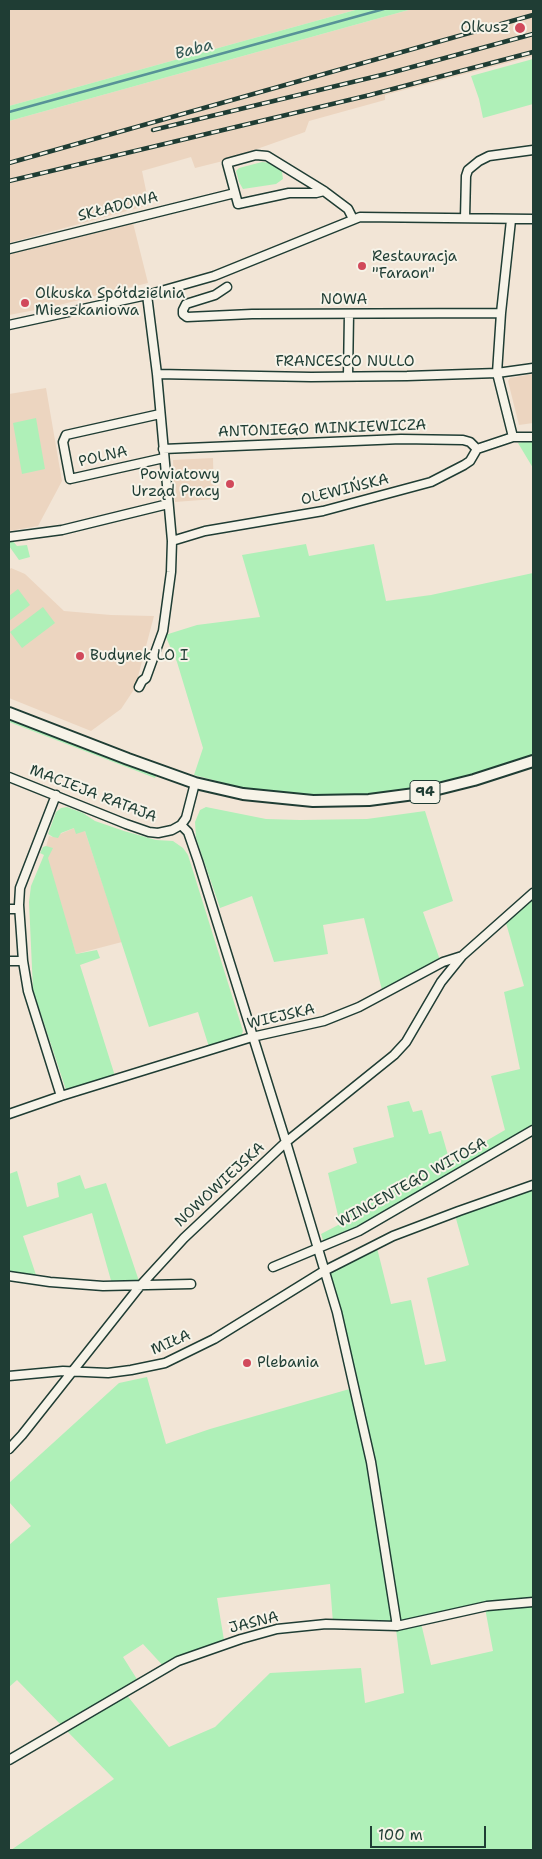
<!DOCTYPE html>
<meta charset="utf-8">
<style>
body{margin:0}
#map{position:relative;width:542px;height:1859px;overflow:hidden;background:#f2e5d6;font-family:"Shantell Sans",sans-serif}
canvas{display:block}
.frame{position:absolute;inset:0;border:10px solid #1f3d34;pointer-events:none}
.scale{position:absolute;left:370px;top:1826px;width:116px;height:22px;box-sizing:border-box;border:2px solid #1f3d34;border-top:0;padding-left:6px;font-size:15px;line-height:18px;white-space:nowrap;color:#1f3d34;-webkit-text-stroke:4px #f7f3e8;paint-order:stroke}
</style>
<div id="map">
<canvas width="542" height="1859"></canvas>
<div class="frame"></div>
<div class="scale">100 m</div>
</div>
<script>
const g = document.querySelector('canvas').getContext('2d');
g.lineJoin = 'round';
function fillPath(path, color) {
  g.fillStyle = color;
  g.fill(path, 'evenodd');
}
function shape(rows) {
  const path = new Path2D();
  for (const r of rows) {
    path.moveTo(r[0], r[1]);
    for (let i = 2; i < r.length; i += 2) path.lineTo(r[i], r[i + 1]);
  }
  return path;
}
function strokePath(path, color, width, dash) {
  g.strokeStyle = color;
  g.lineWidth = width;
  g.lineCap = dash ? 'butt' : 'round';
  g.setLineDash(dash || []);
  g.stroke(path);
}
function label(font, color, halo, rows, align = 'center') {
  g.font = font + ' "Shantell Sans",sans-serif';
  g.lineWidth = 4;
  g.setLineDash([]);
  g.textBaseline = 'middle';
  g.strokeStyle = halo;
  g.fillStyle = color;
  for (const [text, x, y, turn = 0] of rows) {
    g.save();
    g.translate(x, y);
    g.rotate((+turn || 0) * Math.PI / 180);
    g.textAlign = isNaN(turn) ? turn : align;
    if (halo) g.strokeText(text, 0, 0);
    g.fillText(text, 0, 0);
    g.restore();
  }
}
fillPath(shape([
 [9,9,359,9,9,106],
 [412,9,533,9,533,56,385,95,385,100,309,121,305,132,223,161,195,168,191,157,142,171,149,205,9,243,9,121],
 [133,223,148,283,51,307,9,315,9,254],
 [533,374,533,423,519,425,508,381,510,378],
 [46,388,62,481,38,526,9,531,9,394],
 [213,458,214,499,175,502,173,460],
 [11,568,25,574,64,611,111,615,154,616,135,688,121,709,91,731,9,698,9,570],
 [74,828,85,831,122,942,76,954,44,854,49,836,53,837]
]), '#ecd5c0');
fillPath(shape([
 [359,9,412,9,9,121,9,106],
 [533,59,533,104,483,118,479,99,471,76],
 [262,162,272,163,280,168,282,172,283,179,276,184,243,189,239,182,236,171,239,168],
 [36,418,45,469,22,474,13,423],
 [533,440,533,468,518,443],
 [12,540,17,546,27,545,30,557,19,560,9,546,9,541],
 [306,544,309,556,374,544,386,601,431,595,533,573,533,757,474,776,370,796,306,797,247,789,194,775,203,748,177,662,165,635,197,625,260,617,242,555],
 [18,589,30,605,9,621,9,596],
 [43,607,55,623,22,648,10,632],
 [9,718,121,761,156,776,155,778,9,722],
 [67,807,83,813,95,821,124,831,156,840,173,841,183,848,188,855,243,1031,241,1037,209,1047,198,1012,149,1027,85,831,76,834,74,828,61,833,58,838,53,837,48,834,56,812,61,808],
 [206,807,266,819,300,820,367,819,425,811,453,901,423,912,440,960,417,974,382,990,364,918,323,925,328,954,274,962,252,896,220,908,196,838,195,822,200,810],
 [46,846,53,848,48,858,76,954,97,950,100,958,80,965,115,1076,67,1093,33,990,29,902,31,886,44,855,40,853,43,847],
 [533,897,533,1124,441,1180,358,1228,329,1240,323,1240,321,1234,340,1224,328,1173,357,1163,353,1148,394,1137,387,1106,409,1101,413,1112,422,1110,429,1134,441,1131,450,1162,505,1130,491,1076,520,1069,504,992,524,986,506,923],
 [17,1171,27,1207,59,1197,57,1183,80,1175,85,1189,106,1183,140,1284,112,1284,92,1213,23,1236,38,1281,9,1276,9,1174],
 [533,1189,533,1598,382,1626,333,1623,330,1584,217,1598,225,1646,166,1669,143,1644,123,1657,140,1684,125,1693,169,1747,215,1727,270,1673,361,1668,365,1703,404,1693,396,1629,421,1623,431,1665,493,1651,485,1608,533,1605,533,1850,11,1850,114,1779,17,1680,9,1687,9,1545,31,1526,9,1502,9,1483,119,1383,147,1377,166,1444,210,1429,353,1388,324,1275,377,1248,391,1304,411,1300,425,1365,446,1361,427,1278,469,1265,455,1215]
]), '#aff0b8');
strokePath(shape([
 [9,112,384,9]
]), '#579297', 2.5);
const minor = shape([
 [324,191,316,193,289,193,238,204,227,163,256,155,267,156,324,191,348,209,353,219],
 [465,218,466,176,468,170,479,161,489,156,533,150],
 [511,220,501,313,497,373,513,437,533,437],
 [9,249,235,193],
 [227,287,215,295,186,304,183,310,183,314,187,317,252,314,501,313],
 [9,325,147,295,214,276,360,217,533,219],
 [157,374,311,377,407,376,497,373,533,368],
 [348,376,349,314],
 [160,414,66,435,63,442,70,479,164,458],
 [163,449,401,439,463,440,470,442,477,449],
 [9,537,62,530,168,504],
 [172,541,205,531,323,511,431,482,464,465,470,461,477,449,513,437],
 [139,687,142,681,146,678,163,631,171,572,172,541,157,374,147,295],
 [9,777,126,824,149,832,158,833,172,830,181,825,186,818,195,783],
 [56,795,20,888,19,905,23,961,28,991,61,1096],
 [181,825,188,832,198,861,286,1142,337,1312,371,1462,397,1626],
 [9,909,19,909],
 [9,961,23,961],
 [9,1114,61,1096,252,1037,324,1021,359,1007,443,962,462,956,533,893],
 [273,1267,359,1231,533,1130],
 [9,1276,50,1282,103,1286,191,1284],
 [9,1376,63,1371,108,1373,131,1370,165,1363,214,1339,324,1271,393,1236,459,1211,533,1185],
 [9,1449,22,1435,140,1286,184,1238,286,1142,394,1055,406,1042,441,982,462,956],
 [9,1760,178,1661,241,1639,277,1629,326,1624,397,1626,487,1606,533,1602]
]);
const major = shape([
 [9,713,128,759,195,783,243,794,313,801,369,800,422,793,474,780,533,761]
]);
strokePath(minor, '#1f3d34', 11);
strokePath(major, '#1f3d34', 14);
strokePath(minor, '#f7f3e8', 8);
strokePath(major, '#f7f3e8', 10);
const rail = shape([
 [153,130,390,73,533,34],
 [9,163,533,15],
 [9,181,370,95,533,52]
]);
strokePath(rail, '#1f3d34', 4.5);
strokePath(rail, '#f7f3e8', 2.5, [8]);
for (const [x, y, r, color] of [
 [520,28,6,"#d1495b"],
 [362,266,5,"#d1495b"],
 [25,303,5,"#d1495b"],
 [230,484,5,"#d1495b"],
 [80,656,5,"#d1495b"],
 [247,1363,5,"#d1495b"]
]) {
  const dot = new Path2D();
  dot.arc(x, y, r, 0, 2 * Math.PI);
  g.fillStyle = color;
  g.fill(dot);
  strokePath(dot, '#f7f3e8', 2);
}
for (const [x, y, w] of [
 [425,792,30]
]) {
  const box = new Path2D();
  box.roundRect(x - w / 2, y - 11.5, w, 23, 4);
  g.fillStyle = '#f7f3e8';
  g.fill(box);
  strokePath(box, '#1f3d34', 1);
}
label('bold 14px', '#1f3d34', null, [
 ["94",425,792]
]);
label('15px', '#1f3d34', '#f7f3e8', [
 ["Olkusz",509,28,"right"],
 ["Restauracja",372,257],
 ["\"Faraon\"",372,274],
 ["Olkuska Spółdzielnia",35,294],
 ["Mieszkaniowa",35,311],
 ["Powiatowy",220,475,"right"],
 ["Urząd Pracy",220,492,"right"],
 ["Budynek LO I",90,656],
 ["Plebania",257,1363]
], 'left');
label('15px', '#1f3d34', '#f7f3e8', [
 ["SKŁADOWA",118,207,-14],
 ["NOWA",344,300],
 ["FRANCESCO NULLO",345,362],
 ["ANTONIEGO MINKIEWICZA",322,429,-2],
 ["POLNA",103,457,-13],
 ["OLEWIŃSKA",345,490,-14],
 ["MACIEJA RATAJA",93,794,21],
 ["WIEJSKA",281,1017,-13],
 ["WINCENTEGO WITOSA",412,1183,-29],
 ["NOWOWIEJSKA",220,1185,-43],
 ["MIŁA",171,1343,-23],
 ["JASNA",254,1623,-14]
]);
label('italic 16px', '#325955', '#f7f3e8', [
 ["Baba",194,50,-15]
]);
</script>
